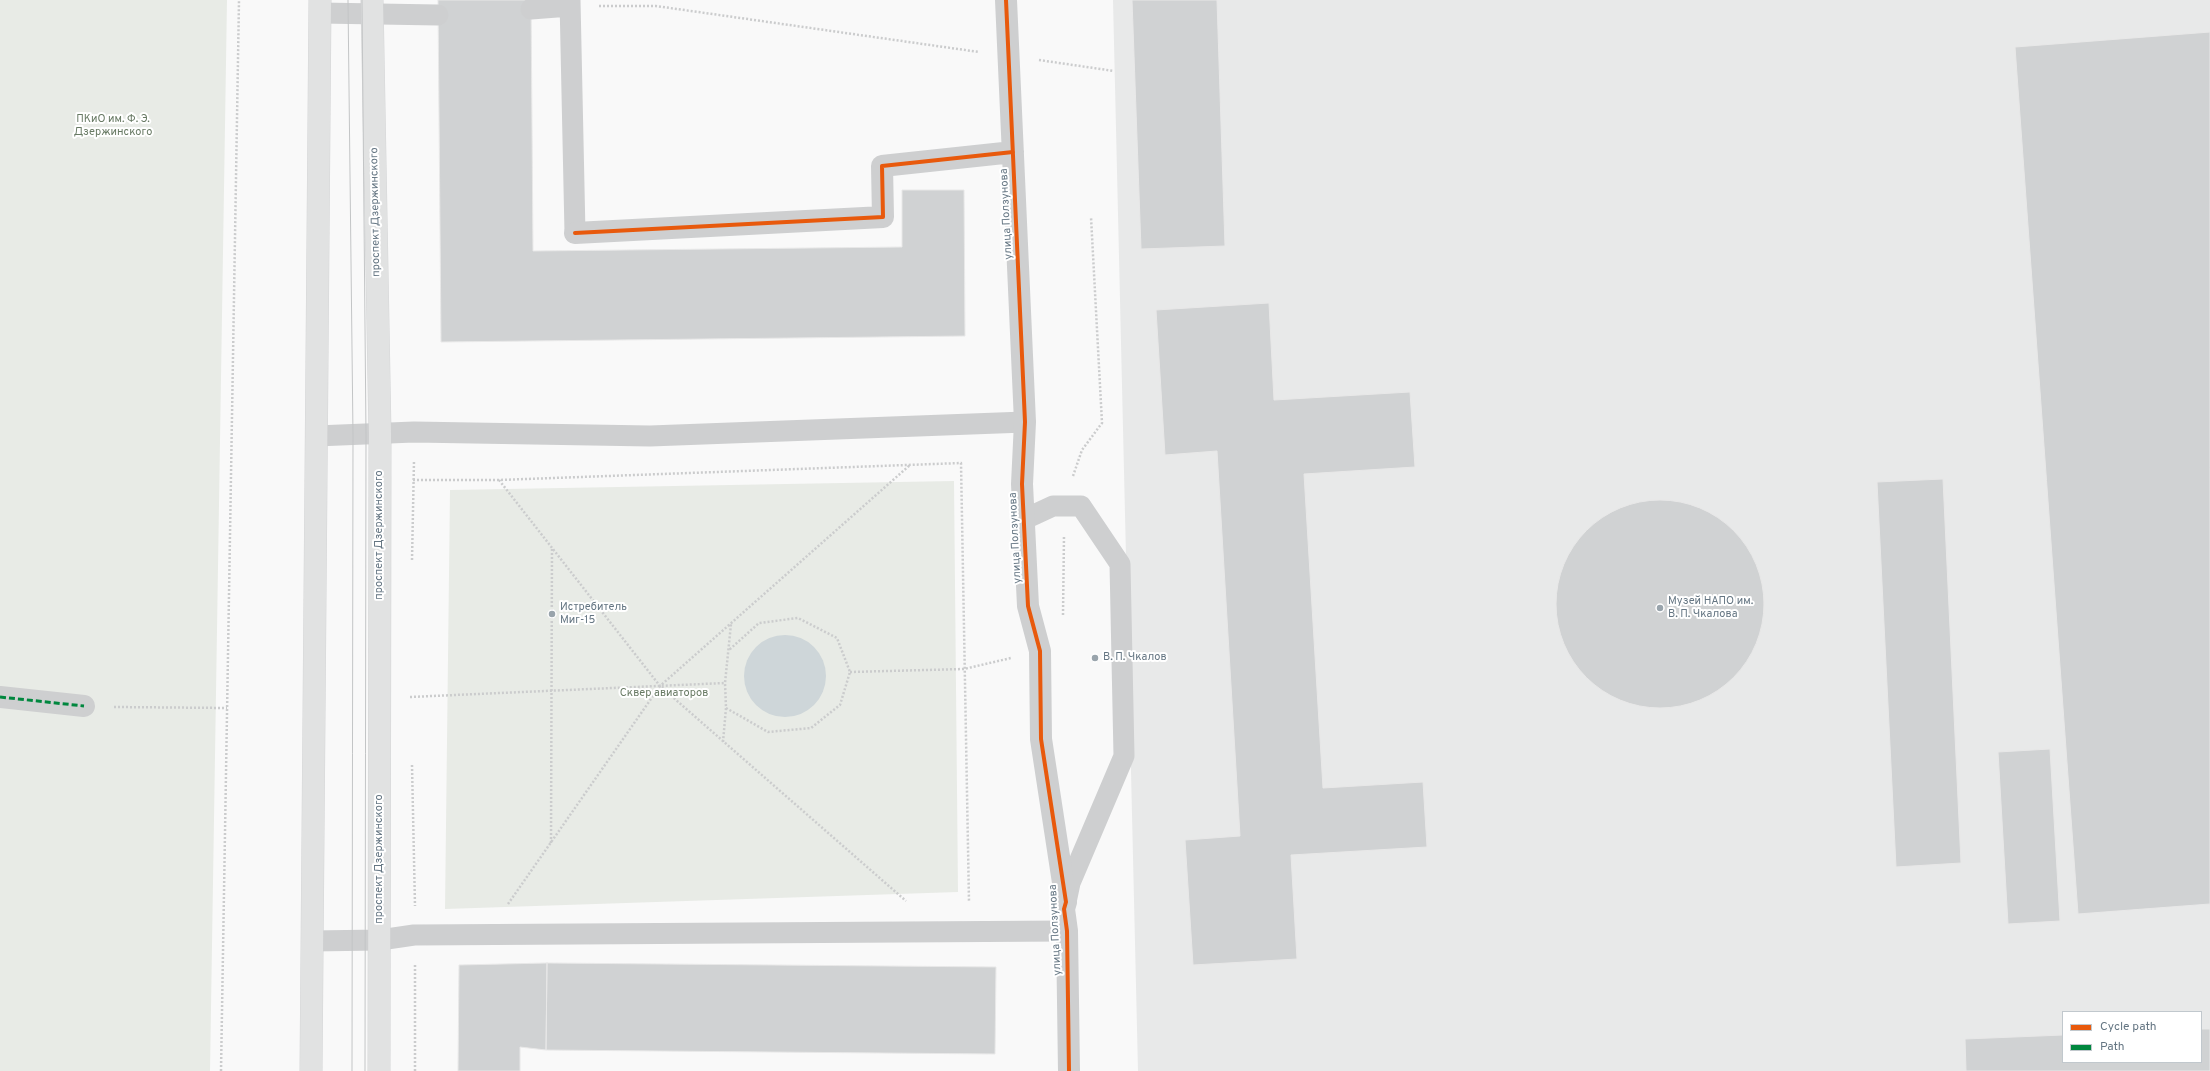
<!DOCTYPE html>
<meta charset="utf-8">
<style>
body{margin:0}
#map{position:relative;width:2210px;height:1071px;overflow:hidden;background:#f9f9f9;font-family:Overpass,sans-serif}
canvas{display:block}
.legend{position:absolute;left:2062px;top:1011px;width:140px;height:52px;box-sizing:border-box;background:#fff;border:1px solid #c1c8cd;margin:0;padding:5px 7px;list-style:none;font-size:12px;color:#657683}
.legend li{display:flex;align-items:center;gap:8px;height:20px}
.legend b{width:20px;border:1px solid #c1c8cd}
</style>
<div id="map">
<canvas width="2210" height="1071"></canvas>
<ul class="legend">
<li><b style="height:5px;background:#e8590c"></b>Cycle path</li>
<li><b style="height:5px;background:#00873e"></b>Path</li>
</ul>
</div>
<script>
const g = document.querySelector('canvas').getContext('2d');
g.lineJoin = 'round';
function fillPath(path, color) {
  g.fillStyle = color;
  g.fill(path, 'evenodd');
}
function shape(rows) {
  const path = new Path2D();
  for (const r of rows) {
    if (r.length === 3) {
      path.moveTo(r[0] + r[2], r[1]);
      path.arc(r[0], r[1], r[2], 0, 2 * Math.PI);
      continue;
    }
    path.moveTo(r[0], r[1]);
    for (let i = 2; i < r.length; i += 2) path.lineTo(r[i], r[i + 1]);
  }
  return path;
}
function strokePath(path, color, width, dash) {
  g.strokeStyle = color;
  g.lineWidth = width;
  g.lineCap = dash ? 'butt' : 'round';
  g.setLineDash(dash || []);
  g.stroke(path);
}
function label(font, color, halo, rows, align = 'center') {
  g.font = font + ' Overpass,sans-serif';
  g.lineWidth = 4;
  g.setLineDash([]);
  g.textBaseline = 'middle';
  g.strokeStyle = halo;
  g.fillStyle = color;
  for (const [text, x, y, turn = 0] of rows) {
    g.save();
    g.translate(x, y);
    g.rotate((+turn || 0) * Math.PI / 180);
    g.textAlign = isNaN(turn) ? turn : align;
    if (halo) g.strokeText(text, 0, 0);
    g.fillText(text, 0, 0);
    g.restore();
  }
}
fillPath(shape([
 [1113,0,2210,0,2210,1071,1138,1071],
 [2063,1012,2201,1012,2201,1062,2063,1062]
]), '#e8e9e9');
fillPath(shape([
 [0,0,227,0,210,1071,0,1071],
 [954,481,958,892,445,909,450,490]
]), '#e8ebe6');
fillPath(shape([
 [785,676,41]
]), '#ced6d9');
const building = shape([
 [438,0,531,0,533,251,902,247,902,190,964,190,965,336,441,342,438,0],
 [1132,0,1217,0,1225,246,1141,249,1132,0],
 [2210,32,2210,904,2078,914,2015,47,2210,32],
 [1269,303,1274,400,1410,392,1415,467,1304,474,1323,788,1423,782,1427,847,1291,855,1297,959,1193,965,1185,840,1240,836,1217,451,1165,455,1156,310,1269,303],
 [1943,479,1961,863,1896,867,1877,482,1943,479],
 [1660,604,104],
 [2050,749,2060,921,2008,924,1998,752,2050,749],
 [547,963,996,967,995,1054,546,1050,547,963],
 [547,963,546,1050,520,1047,520,1071,458,1071,459,965,547,963],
 [2201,1029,2210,1029,2210,1071,1966,1071,1965,1039,2063,1035,2063,1062,2201,1062,2201,1029]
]);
fillPath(building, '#d0d2d3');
strokePath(building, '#e8e8e8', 1);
const secondary = shape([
 [372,0,380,434,379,1071],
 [311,1071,320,0]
]);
strokePath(secondary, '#d5d6d7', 23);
strokePath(shape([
 [599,6,656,6,979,52],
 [1039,60,1114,71],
 [1073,476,1082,450,1102,423,1091,217],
 [413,480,499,480,961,463,969,902],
 [499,480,660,686,910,465],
 [412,560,414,461],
 [1063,615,1064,536],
 [850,672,964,669,1011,658],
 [410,697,725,683],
 [114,707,227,708],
 [726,708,768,732,811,728,840,705,850,672,837,638,798,618,759,623,729,650],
 [723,742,726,708,725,683,731,624],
 [412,765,415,906],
 [551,843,552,548],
 [508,904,660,686,906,901],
 [221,1071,239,0],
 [415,1071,415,965]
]), '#cbcccd', 2.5, [2, 2]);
strokePath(shape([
 [570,0,575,233],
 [531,9,570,6],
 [320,13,438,15],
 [316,436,414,432,650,436,1025,422],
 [1025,519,1053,506,1081,506,1120,564,1124,756,1070,883,1066,902],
 [312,941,380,940,414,935,1067,931]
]), '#cecfd0', 21);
strokePath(shape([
 [1006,0,1025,422,1022,484,1028,606,1040,651,1041,739,1066,902,1064,909,1067,931,1069,1071],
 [575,233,883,217,882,166,1013,152],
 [0,697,84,706]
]), '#cecfd0', 22);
strokePath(secondary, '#e1e2e2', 22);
strokePath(shape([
 [348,0,353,435,352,1071],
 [362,0,366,435,365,1071]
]), '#c3c5c6', 1);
strokePath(shape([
 [0,697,84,706]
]), '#00873e', 3, [6, 3]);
strokePath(shape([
 [1006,0,1025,422,1022,484,1028,606,1040,651,1041,739,1066,902,1064,909,1067,931,1069,1071],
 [575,233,883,217,882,166,1013,152]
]), '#e8590c', 4);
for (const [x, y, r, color] of [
 [1660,608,4,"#99a4ac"],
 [552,614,4,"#99a4ac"],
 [1095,658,4,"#99a4ac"]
]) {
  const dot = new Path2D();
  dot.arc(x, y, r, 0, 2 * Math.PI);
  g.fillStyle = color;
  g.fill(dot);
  strokePath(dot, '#fff', 1.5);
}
label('11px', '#687a64', '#fff', [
 ["ПКиО им. Ф. Э.",113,120],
 ["Дзержинского",113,133],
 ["Сквер авиаторов",664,694]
]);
label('11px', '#657683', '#fff', [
 ["проспект Дзержинского",376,212,-91],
 ["улица Ползунова",1007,214,-93],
 ["проспект Дзержинского",380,535,-90],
 ["улица Ползунова",1016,538,-93],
 ["проспект Дзержинского",380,859,-90],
 ["улица Ползунова",1056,930,-93]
]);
label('11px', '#657683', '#fff', [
 ["Музей НАПО им.",1668,602],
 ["В. П. Чкалова",1668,615],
 ["Истребитель",560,608],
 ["Миг-15",560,621],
 ["В. П. Чкалов",1103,658]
], 'left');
</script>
